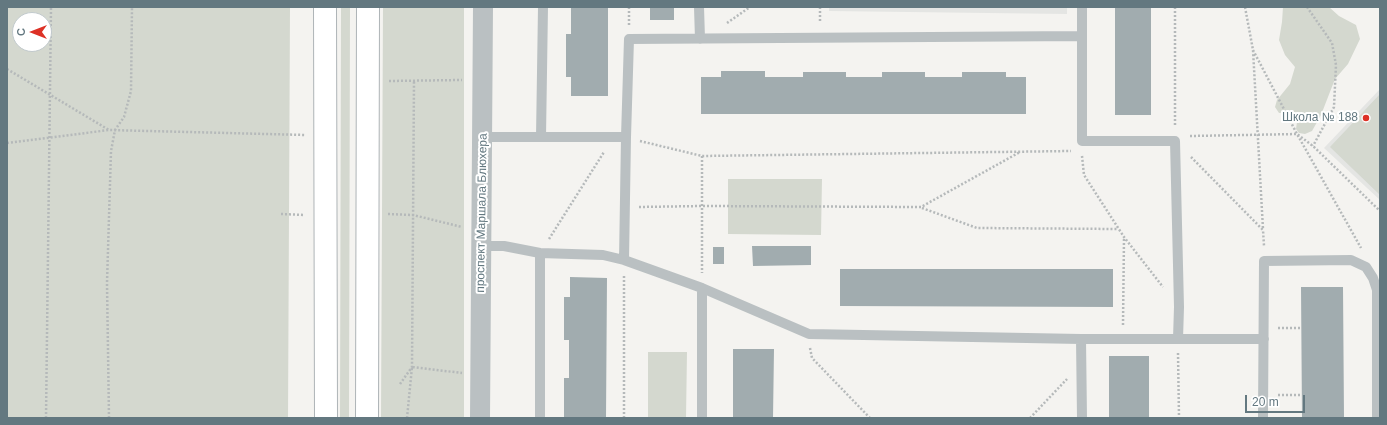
<!DOCTYPE html>
<meta charset="utf-8">
<style>
body{margin:0}
#map{position:relative;width:1387px;height:425px;overflow:hidden;background:#f4f3f0;font-family:Helvetica,sans-serif}
canvas{display:block}
.frame{position:absolute;inset:0;border:8px solid #637880;pointer-events:none}
.north{position:absolute;left:12px;top:12px;width:40px;height:40px;box-sizing:border-box;background:#fff;border:1px solid #c1c9cc;border-radius:50%;rotate:270deg;font-size:11px;font-weight:700;line-height:16px;text-align:center;color:#637880}
.north::after{content:'';display:block;margin:auto;width:14px;height:18px;background:#dd3126;clip-path:polygon(50% 0,100% 100%,50% 72%,0 100%)}
.scale{position:absolute;left:1245px;top:395px;width:60px;height:18px;box-sizing:border-box;border:2px solid #637880;border-top:0;padding-left:5px;font-size:12px;line-height:14px;white-space:nowrap;color:#637880;-webkit-text-stroke:3px #fff;paint-order:stroke}
</style>
<div id="map">
<canvas width="1387" height="425"></canvas>
<div class="frame"></div>
<div class="north">С</div>
<div class="scale">20 m</div>
</div>
<script>
const g = document.querySelector('canvas').getContext('2d');
g.lineJoin = 'round';
function fillPath(path, color) {
  g.fillStyle = color;
  g.fill(path, 'evenodd');
}
function shape(rows) {
  const path = new Path2D();
  for (const r of rows) {
    path.moveTo(r[0], r[1]);
    for (let i = 2; i < r.length; i += 2) path.lineTo(r[i], r[i + 1]);
  }
  return path;
}
function strokePath(path, color, width, dash) {
  g.strokeStyle = color;
  g.lineWidth = width;
  g.lineCap = dash ? 'butt' : 'round';
  g.setLineDash(dash || []);
  g.stroke(path);
}
function label(font, color, halo, rows, align = 'center') {
  g.font = font + ' Helvetica,sans-serif';
  g.lineWidth = 4;
  g.setLineDash([]);
  g.textBaseline = 'middle';
  g.strokeStyle = halo;
  g.fillStyle = color;
  for (const [text, x, y, turn = 0] of rows) {
    g.save();
    g.translate(x, y);
    g.rotate((+turn || 0) * Math.PI / 180);
    g.textAlign = isNaN(turn) ? turn : align;
    if (halo) g.strokeText(text, 0, 0);
    g.fillText(text, 0, 0);
    g.restore();
  }
}
fillPath(shape([
 [829,7,1067,7,1067,14,829,11],
 [1380,89,1380,200,1324,148]
]), '#e4e5e3');
fillPath(shape([
 [7,7,290,7,288,418,7,418],
 [20,20,44,20,44,44,20,44],
 [341,7,350,7,349,418,340,418],
 [383,7,464,7,464,418,381,418],
 [1283,7,1329,7,1339,16,1356,25,1360,39,1348,64,1335,79,1321,115,1312,131,1305,134,1299,133,1296,129,1297,122,1300,119,1300,116,1291,112,1279,113,1275,107,1277,100,1290,84,1295,67,1285,55,1279,40,1282,22],
 [1380,94,1380,195,1330,147],
 [728,179,822,179,821,235,728,234],
 [648,352,687,352,686,418,648,418]
]), '#d4d8cf');
fillPath(shape([
 [571,7,608,7,608,96,571,96,571,77,566,77,566,34,571,34],
 [650,7,674,7,674,20,650,20],
 [1115,7,1151,7,1151,115,1115,115],
 [721,71,765,71,765,77,803,77,803,72,846,72,846,77,882,77,882,72,925,72,925,77,962,77,962,72,1006,72,1006,77,1026,77,1026,114,701,114,701,77,721,77],
 [752,246,811,246,811,265,753,266],
 [713,247,724,247,724,264,713,264],
 [840,269,1113,269,1113,307,840,306],
 [570,277,607,278,606,418,564,418,564,378,569,378,569,340,564,340,564,297,570,297],
 [1301,287,1343,287,1344,418,1302,418],
 [733,349,774,349,773,418,733,418],
 [1109,356,1149,356,1149,418,1109,418]
]), '#a1acaf');
const primary = shape([
 [325,7,326,418],
 [367,418,368,7]
]);
strokePath(primary, '#aeb4b7', 24);
strokePath(shape([
 [820,7,820,23],
 [1175,7,1175,126],
 [1245,7,1253,50,1263,229],
 [1307,7,1332,43,1336,65,1334,107,1313,146],
 [727,23,750,7],
 [629,25,629,7],
 [1253,50,1297,134,1361,248],
 [7,69,109,130],
 [389,81,462,80],
 [1190,136,1297,134,1313,146,1380,211],
 [640,141,702,156,1071,151],
 [7,143,109,130,306,135],
 [702,156,702,273],
 [1082,156,1084,175,1124,237,1163,287],
 [1191,157,1263,230,1264,246],
 [639,207,702,206,921,207,1020,152],
 [922,208,977,228,1118,229],
 [281,214,305,215],
 [388,214,413,215,462,227],
 [549,239,604,152],
 [624,276,624,418],
 [1123,325,1124,238],
 [1278,328,1301,328],
 [810,348,812,358,870,418],
 [1178,353,1179,418],
 [400,384,412,367,414,81],
 [1278,395,1302,395],
 [46,418,51,7],
 [109,418,107,283,111,151,115,130,124,117,131,91,132,7],
 [407,418,412,367,462,373],
 [1030,418,1067,379]
]), '#b5b9ba', 2.5, [2, 2]);
strokePath(shape([
 [699,7,700,39],
 [1082,7,1082,141,1175,141,1179,307,1178,339,1264,339],
 [483,137,541,137,543,7],
 [541,137,626,137,624,260],
 [626,137,629,39,1082,36],
 [481,246,504,246,540,253,603,255,624,260,702,288,809,334,1081,339,1082,418],
 [1081,339,1178,339],
 [540,418,540,253],
 [702,418,702,288],
 [1263,418,1264,261,1351,260,1366,267,1373,278,1377,290,1377,418]
]), '#bac0c2', 10);
strokePath(shape([
 [480,418,483,7]
]), '#bac0c2', 20);
strokePath(primary, '#fff', 22);
for (const [x, y, r, color] of [
 [1366,118,4,"#dd3126"]
]) {
  const dot = new Path2D();
  dot.arc(x, y, r, 0, 2 * Math.PI);
  g.fillStyle = color;
  g.fill(dot);
  strokePath(dot, '#fff', 1.5);
}
label('12px', '#637880', '#fff', [
 ["Школа № 188",1358,118]
], 'right');
label('12px', '#637880', '#fff', [
 ["проспект Маршала Блюхера",482,213,-89]
]);
</script>
